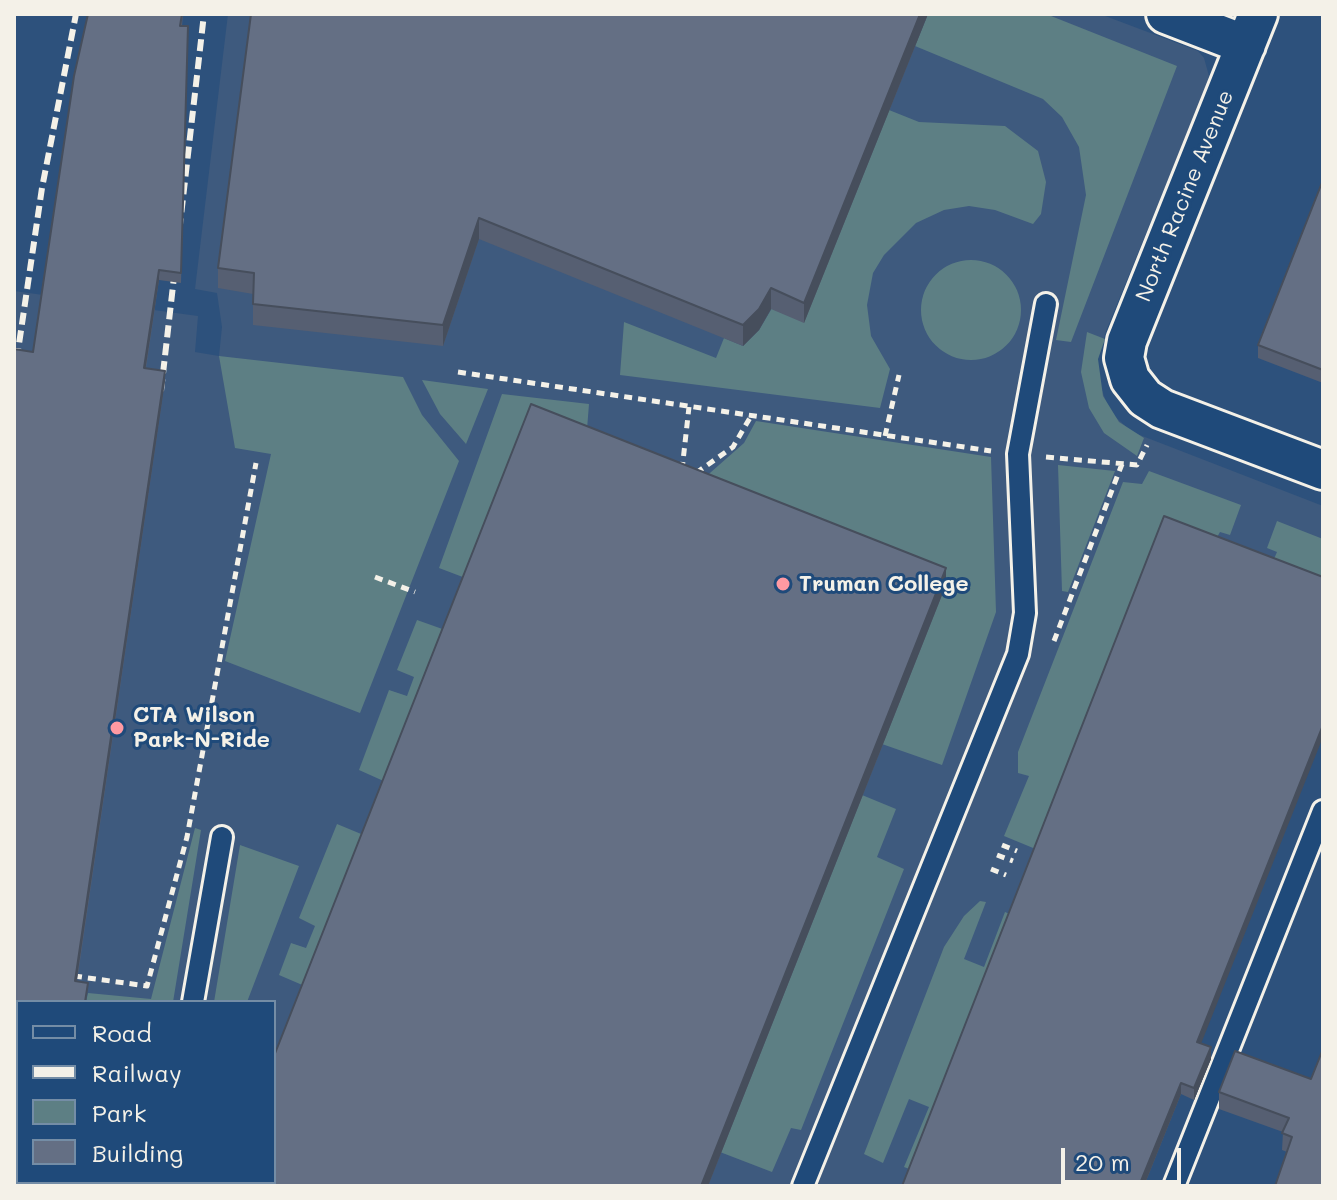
<!DOCTYPE html>
<style>
body{margin:0}
#map{position:relative;width:1337px;height:1200px;overflow:hidden;background:#2d517c;font-family:Mali,sans-serif}
canvas{display:block}
.frame{position:absolute;inset:0;border:16px solid #f4f1e8;pointer-events:none}
.legend{position:absolute;left:16px;top:1000px;width:260px;height:184px;box-sizing:border-box;background:#1f4a7a;border:2px solid #748da6;margin:0;padding:10px 14px;list-style:none;font-size:24px;color:#f4f1e8}
.legend li{display:flex;align-items:center;gap:16px;height:40px}
.legend b{width:40px;border:2px solid #748da6}
.scale{position:absolute;left:1061px;top:1148px;width:120px;height:36px;box-sizing:border-box;border:4px solid #f4f1e8;border-top:0;padding-left:10px;font-size:24px;line-height:28px;white-space:nowrap;color:#f4f1e8;-webkit-text-stroke:6px #1f4a7a;paint-order:stroke}
</style>
<div id="map">
<canvas width="1337" height="1200"></canvas>
<div class="frame"></div>
<ul class="legend">
<li><b style="height:10px;background:#1f4a7a"></b>Road</li>
<li><b style="height:10px;background:#f4f1e8"></b>Railway</li>
<li><b style="height:22px;background:#5d7f84"></b>Park</li>
<li><b style="height:22px;background:#646f84"></b>Building</li>
</ul>
<div class="scale">20 m</div>
</div>
<script>
const g = document.querySelector('canvas').getContext('2d');
g.lineJoin = 'round';
function fillPath(path, color) {
  g.fillStyle = color;
  g.fill(path, 'evenodd');
}
function shape(rows) {
  const path = new Path2D();
  for (const r of rows) {
    if (r.length === 3) {
      path.moveTo(r[0] + r[2], r[1]);
      path.arc(r[0], r[1], r[2], 0, 2 * Math.PI);
      continue;
    }
    path.moveTo(r[0], r[1]);
    for (let i = 2; i < r.length; i += 2) path.lineTo(r[i], r[i + 1]);
  }
  return path;
}
function strokePath(path, color, width, dash) {
  g.strokeStyle = color;
  g.lineWidth = width;
  g.lineCap = dash ? 'butt' : 'round';
  g.setLineDash(dash || []);
  g.stroke(path);
}
function label(font, color, halo, rows, align = 'center') {
  g.font = font + ' Mali,sans-serif';
  g.lineWidth = 6;
  g.setLineDash([]);
  g.textBaseline = 'middle';
  g.strokeStyle = halo;
  g.fillStyle = color;
  for (const [text, x, y, turn = 0] of rows) {
    g.save();
    g.translate(x, y);
    g.rotate((+turn || 0) * Math.PI / 180);
    g.textAlign = isNaN(turn) ? turn : align;
    if (halo) g.strokeText(text, 0, 0);
    g.fillText(text, 0, 0);
    g.restore();
  }
}
fillPath(shape([
 [228,14,1100,14,1198,51,1204,58,1209,76,1206,87,1106,331,1098,359,1099,382,1110,412,1132,432,1323,506,1323,736,1143,1186,14,1186,14,291,198,316,195,352,219,356,222,327,217,293,195,289],
 [18,1002,274,1002,274,1182,18,1182]
]), '#3e5a7e');
fillPath(shape([
 [928,14,1046,14,1177,66,1071,342,1056,340,1086,195,1079,147,1062,117,1043,99,915,46],
 [889,110,919,122,1005,126,1038,151,1046,182,1041,214,1033,224,995,210,969,206,944,210,916,223,884,255,873,273,867,305,871,336,890,369,880,408,620,375,624,322,716,358,724,338,743,346,759,330],
 [971,310,50],
 [1087,332,1105,339,1098,359,1103,396,1119,422,1144,438,1137,456,1104,433,1089,408,1081,372],
 [219,356,403,377,422,415,459,461,360,713,225,661,271,454,235,448],
 [422,380,488,389,466,444,440,414],
 [502,394,589,404,586,442,468,579,439,568],
 [756,421,991,457,996,612,942,765,882,744,702,480,744,443],
 [1058,465,1115,471,1068,592,1062,591],
 [1149,471,1241,505,1230,535,1220,532,1038,850,1004,836,1029,776,1018,773,1018,752,1123,482,1142,484],
 [1277,521,1323,539,1323,588,1270,568,1277,552,1267,548],
 [417,620,448,631,388,783,359,770,389,690,407,696,414,677,397,670],
 [862,795,896,809,877,857,904,869,801,1130,791,1128,772,1172,720,1152],
 [337,824,366,836,307,987,279,975,291,943,306,948,315,926,299,918],
 [195,828,201,830,173,1002,86,1002,88,993,151,999],
 [240,845,299,866,247,1002,214,1002],
 [980,901,986,902,964,959,984,967,1005,912,1012,915,912,1170,904,1167,929,1107,909,1099,883,1163,864,1154,944,947,964,916]
]), '#5d7f84');
const service = shape([
 [193,1002,222,837],
 [161,1186,162,1182],
 [803,1186,1018,654,1025,613,1018,454,1046,304],
 [1174,1186,1323,811]
]);
const minor = shape([
 [1166,14,1246,45],
 [1258,14,1127,341,1124,358,1130,379,1145,398,1162,409,1323,470]
]);
strokePath(service, '#f4f1e8', 26);
strokePath(minor, '#f4f1e8', 44);
strokePath(shape([
 [458,372,991,451],
 [885,436,899,375],
 [1046,457,1137,465,1147,445],
 [682,470,689,407],
 [696,473,733,447,751,416],
 [375,577,415,592],
 [1054,641,1122,464],
 [1002,845,1017,851],
 [997,855,1013,861],
 [991,869,1006,875],
 [74,976,147,986,187,837,256,463]
]), '#f4f1e8', 5, [8, 6]);
strokePath(service, '#1f4a7a', 20);
strokePath(minor, '#1f4a7a', 38);
strokePath(shape([
 [14,378,42,188,76,14],
 [161,391,204,14]
]), '#f4f1e8', 6, [12, 6]);
fillPath(shape([
 [88,14,183,14,182,26,188,26,181,283,159,280,146,368,165,371,165,381,77,981,88,983,86,1002,18,1002,18,1182,47,1182,47,1186,14,1186,14,349,33,352,74,76],
 [251,14,928,14,804,323,771,309,759,330,743,346,479,239,443,346,253,325,253,294,218,288,218,268],
 [1323,180,1323,383,1258,358,1258,345],
 [946,585,708,1186,226,1186,226,1182,274,1182],
 [1201,1044,1211,1059,1194,1100,1181,1094,1144,1186,902,1186],
 [1311,1079,1287,1152,1282,1150,1283,1132,1219,1109,1219,1092]
]), '#565f72');
fillPath(shape([
 [920,14,928,14,804,323,804,303],
 [479,218,479,239,443,346,443,325],
 [159,270,159,280,144,378,144,368],
 [771,288,771,309,759,330,743,346,743,325],
 [165,371,165,381,75,991,75,981],
 [946,568,946,585,708,1186,701,1186],
 [1323,725,1323,737,1197,1054,1197,1042],
 [1211,1047,1211,1059,1194,1100,1194,1088],
 [1181,1083,1181,1094,1144,1186,1139,1186]
]), '#464e5c');
const building = shape([
 [88,14,182,14,180,26,188,26,181,273,159,270,144,368,165,371,75,981,88,983,85,1002,18,1002,18,1182,46,1182,45,1186,14,1186,14,349,33,352,74,76,88,14],
 [251,14,920,14,804,303,771,288,759,309,743,325,479,218,443,325,253,304,254,273,218,268,251,14],
 [1323,180,1323,370,1258,345,1323,180],
 [531,404,946,568,701,1186,246,1186,236,1182,274,1182,274,1056,531,404],
 [1164,516,1323,577,1323,725,1197,1042,1211,1047,1194,1088,1181,1083,1139,1186,902,1186,1164,516],
 [1323,1049,1323,1186,1275,1186,1292,1137,1282,1133,1289,1118,1219,1092,1235,1051,1311,1079,1323,1049]
]);
fillPath(building, '#646f84');
strokePath(building, '#464e5c', 2);
for (const [x, y, r, color] of [
 [783,584,8,"#ff9aa2"],
 [117,728,8,"#ff9aa2"]
]) {
  const dot = new Path2D();
  dot.arc(x, y, r, 0, 2 * Math.PI);
  g.fillStyle = color;
  g.fill(dot);
  strokePath(dot, '#1f4a7a', 3);
}
label('22px', '#f4f1e8', '#1f4a7a', [
 ["North Racine Avenue",1185,196,-68]
]);
label('bold 22px', '#f4f1e8', '#1f4a7a', [
 ["Truman College",799,584],
 ["CTA Wilson",133,715],
 ["Park-N-Ride",133,740]
], 'left');
</script>
